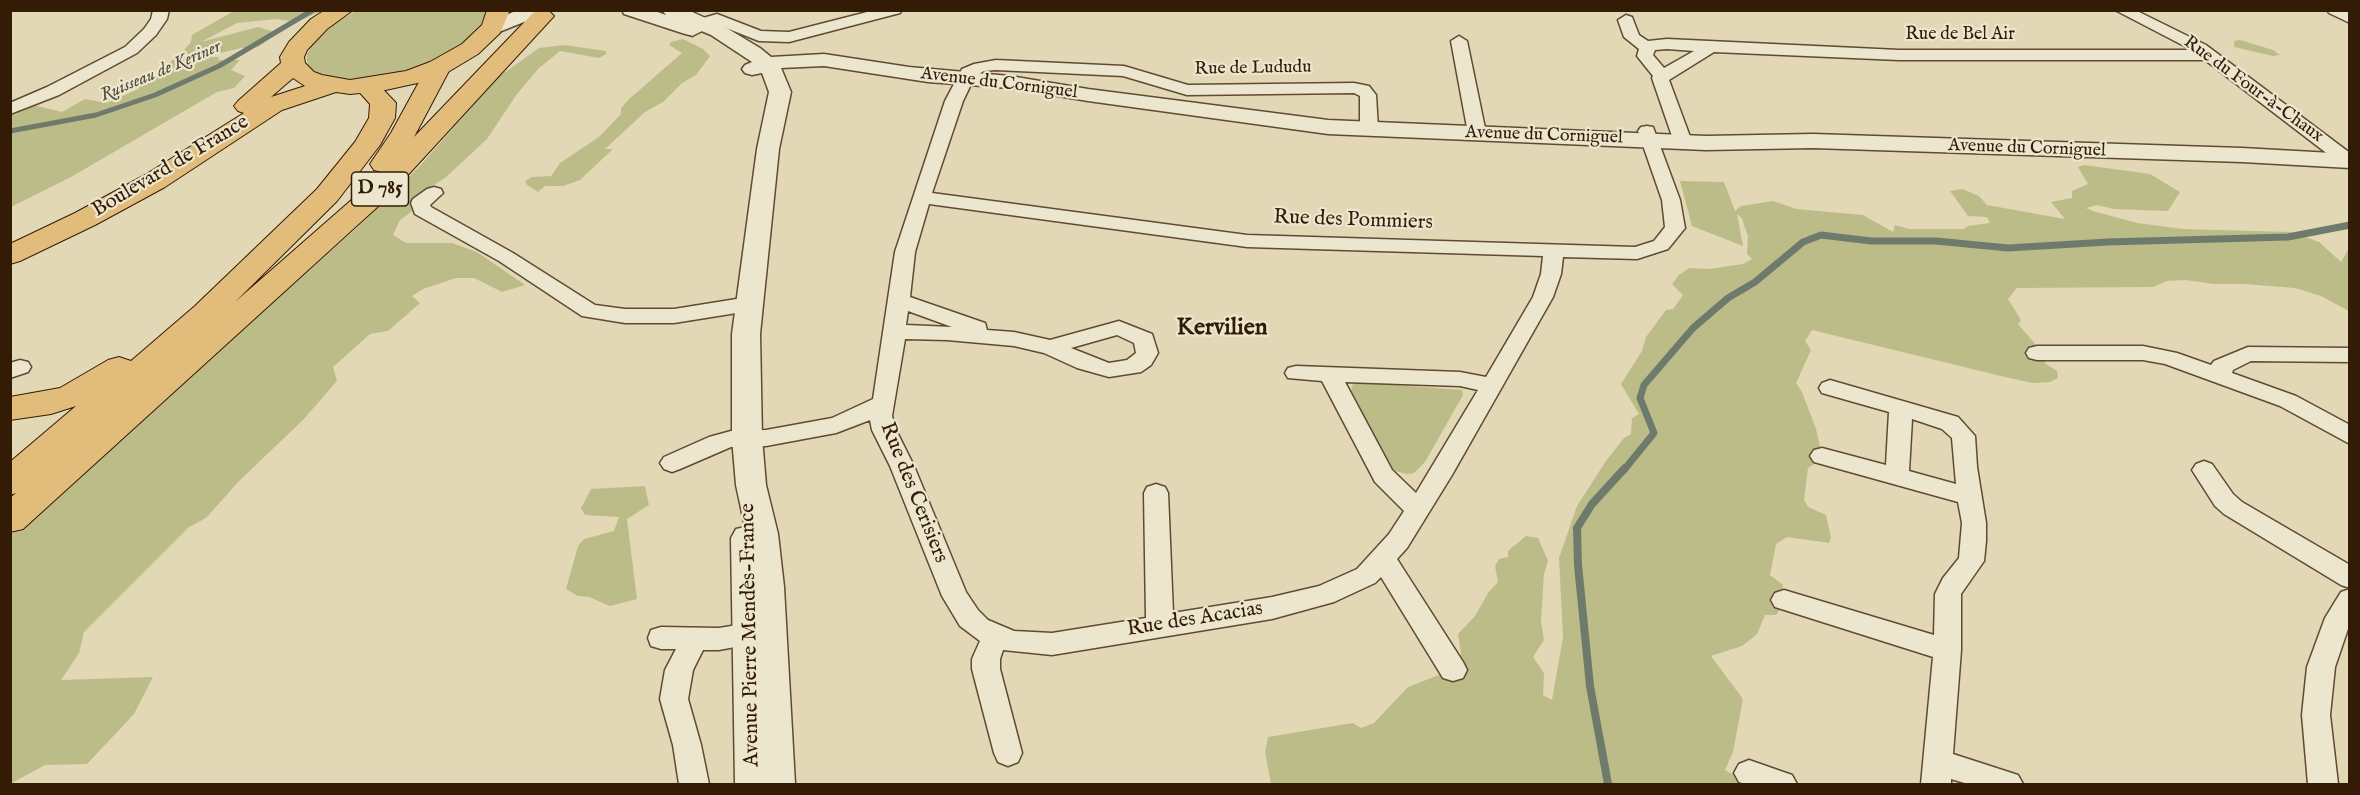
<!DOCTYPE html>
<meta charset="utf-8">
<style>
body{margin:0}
#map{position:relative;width:2360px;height:795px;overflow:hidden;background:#e2d8b5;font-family:"IM FELL English",serif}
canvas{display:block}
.frame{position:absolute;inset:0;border:12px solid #341b06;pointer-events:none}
</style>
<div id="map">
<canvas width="2360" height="795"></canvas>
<div class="frame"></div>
</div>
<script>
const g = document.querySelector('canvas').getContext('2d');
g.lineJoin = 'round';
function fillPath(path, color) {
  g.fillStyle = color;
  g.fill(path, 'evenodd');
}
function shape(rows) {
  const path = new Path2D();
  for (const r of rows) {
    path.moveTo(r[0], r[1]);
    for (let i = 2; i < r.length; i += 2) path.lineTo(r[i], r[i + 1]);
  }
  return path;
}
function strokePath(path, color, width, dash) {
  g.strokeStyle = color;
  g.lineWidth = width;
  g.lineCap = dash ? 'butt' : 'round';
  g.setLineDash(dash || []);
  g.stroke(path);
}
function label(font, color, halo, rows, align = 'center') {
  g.font = font + ' "IM FELL English",serif';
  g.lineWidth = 4.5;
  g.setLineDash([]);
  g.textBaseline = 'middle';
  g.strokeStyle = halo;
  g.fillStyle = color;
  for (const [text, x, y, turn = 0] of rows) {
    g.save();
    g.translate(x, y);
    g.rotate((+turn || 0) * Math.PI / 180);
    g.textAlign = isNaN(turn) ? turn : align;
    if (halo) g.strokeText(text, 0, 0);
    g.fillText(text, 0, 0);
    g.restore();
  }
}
fillPath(shape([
 [234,11,321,11,297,22,276,19,237,23,201,42,258,27,278,33,258,47,241,48,212,55,212,57,219,57,218,60,240,60,231,70,245,76,234,88,217,92,71,177,11,207,10,113,33,105,62,112,85,99,107,103,138,89,143,81,154,77,185,49,191,42,192,35],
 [356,11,489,11,482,26,469,41,423,69,364,80,348,80,332,78,310,69,307,61,307,54,313,43,337,22],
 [683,39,703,49,710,56,696,75,682,83,663,102,645,112,605,149,613,149,580,180,563,186,545,186,538,192,527,185,525,181,532,177,551,176,560,163,599,137,621,114,621,108,628,100,682,53,669,45,671,42],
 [2240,40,2273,50,2280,55,2273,56,2234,47,2234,41],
 [564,45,606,51,606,54,599,58,560,51,539,68,517,94,487,139,445,178,430,187,411,212,400,220,393,235,406,243,452,243,477,252,525,285,502,292,474,278,456,278,423,289,412,296,420,303,388,331,370,334,333,367,337,381,303,420,239,481,206,518,189,527,84,632,79,653,61,680,153,677,134,714,87,764,45,765,10,784,10,535,357,228,419,167,497,78,539,48],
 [2084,165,2150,174,2180,192,2168,211,2114,209,2097,205,2086,208,2093,211,2137,223,2183,229,2291,232,2319,242,2341,262,2349,248,2349,311,2321,296,2295,288,2245,284,2214,284,2185,280,2167,281,2153,287,2017,288,2008,299,2021,320,2018,324,2036,345,2049,354,2042,357,2046,364,2057,371,2058,378,2050,382,2032,383,2001,376,1812,330,1805,341,1811,350,1796,383,1802,392,1816,429,1820,446,1818,461,1808,468,1804,500,1808,507,1826,515,1831,538,1829,543,1787,537,1776,544,1770,575,1783,585,1781,608,1776,615,1765,615,1757,634,1742,646,1711,656,1743,699,1733,752,1725,770,1748,784,1271,784,1265,752,1268,737,1353,723,1361,728,1374,723,1408,687,1457,668,1461,653,1458,634,1475,616,1488,593,1498,582,1495,566,1499,559,1508,557,1508,551,1526,536,1538,538,1548,561,1544,574,1541,622,1544,640,1533,657,1544,673,1543,695,1552,700,1563,637,1559,558,1577,506,1606,461,1624,438,1631,434,1632,418,1639,414,1621,384,1642,351,1646,337,1666,310,1673,309,1683,295,1672,284,1679,275,1689,268,1709,269,1743,264,1752,259,1747,254,1748,236,1744,225,1742,218,1737,214,1743,246,1692,226,1680,181,1724,182,1735,211,1741,206,1773,201,1796,209,1863,215,1893,232,1895,225,1909,229,1964,229,1968,226,1990,223,1987,217,1968,216,1950,191,1962,189,1979,196,1987,205,2065,219,2051,202,2072,198,2072,191,2088,184,2078,167],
 [1359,382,1462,390,1463,395,1425,462,1414,473,1407,474,1395,471,1389,465,1351,394,1352,385],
 [645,486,649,505,627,519,637,599,610,606,589,597,578,596,566,589,578,546,584,539,614,531,619,517,585,515,581,508,591,489]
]), '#bcbc88');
strokePath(shape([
 [10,131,96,115,155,95,219,66,313,10]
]), '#6e7a6c', 5);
strokePath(shape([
 [1624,470,1654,433,1640,398,1644,385,1693,328,1728,298,1755,282,1803,242,1821,235,1871,241,1936,241,2008,248,2108,242,2288,237,2350,225]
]), '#6e7a6c', 7);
strokePath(shape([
 [1608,784,1590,686,1578,565,1577,528,1592,504,1625,468]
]), '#6e7a6c', 8);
const minor = shape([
 [153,10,169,10,167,19,156,35,137,53,59,95,10,114,10,103,47,87,125,47,144,29,151,19,153,10],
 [875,10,902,10,900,13,789,42,759,41,716,24,692,36,684,31,696,20,717,14,761,31,789,32,875,10],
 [2115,10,2135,10,2206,45,2350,153,2350,166,2342,165,2205,60,1899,60,1714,52,1669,80,1692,142,1689,146,1683,147,1677,146,1674,142,1652,78,1653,76,1637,56,1639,49,1624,37,1618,20,1626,15,1632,17,1639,35,1648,41,1667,39,1899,50,2192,50,2115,10],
 [1667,49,1694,51,1664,68,1653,55,1655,50,1667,49],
 [2327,10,2350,12,2350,23,2329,13,2327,10],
 [1459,36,1467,41,1486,133,1483,137,1477,138,1471,137,1468,133,1451,41,1459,36],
 [996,60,1124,66,1188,85,1354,83,1369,86,1376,95,1378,129,1375,133,1369,134,1363,133,1360,129,1360,96,1354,93,1187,95,1123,76,996,70,984,71,975,76,963,101,932,193,1247,235,1635,247,1654,241,1665,227,1662,200,1638,131,1641,127,1647,126,1653,127,1680,200,1685,228,1668,249,1637,259,1563,257,1561,274,1553,297,1452,475,1407,548,1397,559,1463,662,1467,670,1463,678,1453,681,1443,678,1381,577,1375,583,1334,602,1272,619,1052,655,1003,650,1000,659,1000,669,1022,753,1018,762,1008,766,998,762,994,753,972,669,972,659,980,641,960,626,942,596,890,466,872,430,870,420,836,433,766,446,731,447,680,469,672,472,664,469,660,463,664,457,709,437,731,431,766,430,832,418,873,399,895,252,945,101,962,69,974,64,996,60],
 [929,204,1247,247,1543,256,1541,274,1533,297,1486,377,1460,372,1296,366,1288,368,1285,373,1288,378,1322,381,1375,482,1404,511,1389,534,1357,569,1319,586,1272,597,1173,613,1168,493,1165,487,1156,484,1147,487,1144,493,1146,618,1052,633,1014,631,988,620,978,610,966,592,914,466,896,430,892,416,905,339,947,340,1014,346,1044,353,1077,368,1109,377,1141,372,1151,365,1158,353,1152,334,1119,321,1050,340,1014,332,987,330,985,323,910,297,915,252,929,204],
 [908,311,952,327,906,325,908,311],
 [1117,335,1134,343,1136,353,1127,360,1109,363,1071,348,1117,335],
 [1345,382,1460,386,1478,390,1416,493,1392,470,1345,382],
 [434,187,441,189,443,193,430,205,431,207,513,253,595,305,625,309,674,309,749,297,756,299,759,304,756,309,749,311,674,323,625,323,582,316,499,261,415,214,411,203,413,199,427,189,434,187],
 [2037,346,2143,346,2177,353,2211,365,2214,361,2248,347,2350,348,2350,362,2251,361,2233,370,2232,373,2296,396,2350,425,2350,444,2280,406,2165,364,2143,360,2037,360,2029,358,2026,353,2029,348,2037,346],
 [20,360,28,362,31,367,28,372,10,378,10,363,20,360],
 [1830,380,1958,417,1975,436,1977,467,1986,523,1986,541,1984,561,1961,594,1961,650,1953,754,2018,775,2023,784,1968,784,1951,779,1951,784,1921,784,1933,657,1775,607,1771,600,1775,593,1784,590,1934,635,1935,594,1943,578,1959,558,1962,523,1958,502,1814,462,1810,456,1814,450,1822,448,1886,465,1889,412,1822,393,1819,388,1822,383,1830,380],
 [1912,419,1942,429,1952,438,1956,484,1909,471,1912,419],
 [2204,461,2212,464,2233,494,2242,502,2350,565,2350,588,2341,585,2224,514,2215,506,2192,470,2196,464,2204,461],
 [2350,589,2350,623,2335,667,2330,715,2338,784,2308,784,2302,715,2307,667,2325,618,2341,592,2350,589],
 [762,621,771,624,775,632,771,640,719,650,703,650,693,670,688,699,701,745,709,784,679,784,673,745,660,699,665,670,676,649,661,649,651,646,648,638,651,630,661,627,719,628,762,621],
 [1749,760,1792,775,1797,784,1745,784,1739,782,1734,773,1739,764,1749,760]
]);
const tertiary = shape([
 [518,10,546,10,544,14,499,32,485,32,482,28,485,24,518,10],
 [622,10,652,10,666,15,662,10,688,10,725,27,760,48,771,57,824,54,909,67,1010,76,1088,89,1328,120,1706,136,1813,134,2242,148,2350,154,2350,168,2242,162,1813,148,1706,150,1328,134,1088,101,1010,88,928,82,824,66,781,68,791,92,779,149,760,334,762,438,766,485,778,534,784,587,795,784,735,784,731,538,736,529,745,527,736,485,732,438,732,334,757,149,769,92,762,73,752,75,745,73,742,69,745,65,752,62,711,35,699,30,696,33,689,35,682,33,624,14,622,10]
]);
const primary = shape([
 [325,10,353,10,327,29,307,50,304,57,305,63,314,72,322,75,350,80,406,71,430,62,462,44,482,25,487,10,510,10,500,33,478,54,448,72,422,82,381,91,350,94,336,92,282,110,165,187,95,225,20,261,10,264,10,244,75,213,145,175,244,113,238,111,234,106,238,101,281,63,280,57,289,42,311,19,325,10],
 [293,78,305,86,271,97,293,78]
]);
const trunk = shape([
 [535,11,548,10,554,16,384,201,23,529,10,532,10,498,16,493,10,495,10,462,76,406,51,414,10,420,10,397,60,388,108,360,119,357,131,361,195,306,317,189,355,142,369,118,370,104,354,86,357,81,366,79,375,81,396,103,395,118,380,145,337,201,235,302,364,189,381,172,374,170,370,164,391,133,430,62,439,60,448,62,451,67,414,137,535,11]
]);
strokePath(minor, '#604a32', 3);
strokePath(tertiary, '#604a32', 3);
strokePath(primary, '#341b06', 2);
strokePath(trunk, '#341b06', 2);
fillPath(minor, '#ece6cf');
fillPath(tertiary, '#ece6cf');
fillPath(primary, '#e1bc7a');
fillPath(trunk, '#e1bc7a');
label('18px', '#341b06', '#ece6cf', [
 ["Rue de Bel Air",1960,35],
 ["Rue de Lududu",1253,69,-1],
 ["Avenue du Corniguel",999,84,7],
 ["Rue du Four-à-Chaux",2253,90,36],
 ["Avenue du Corniguel",1544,136,2],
 ["Avenue du Corniguel",2027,149,2]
]);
label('italic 18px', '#514a39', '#ece6cf', [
 ["Ruisseau de Keriner",161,72,-23]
]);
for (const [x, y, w] of [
 [380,189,57]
]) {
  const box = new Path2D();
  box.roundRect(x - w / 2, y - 17, w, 34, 4.5);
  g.fillStyle = '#ece6cf';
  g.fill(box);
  strokePath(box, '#341b06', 1.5);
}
label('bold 20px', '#341b06', null, [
 ["D 785",380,189]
]);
label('21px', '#341b06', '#ece6cf', [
 ["Boulevard de France",171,167,-31],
 ["Rue des Pommiers",1353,221,2],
 ["Rue des Cerisiers",913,493,68],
 ["Rue des Acacias",1195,620,-9],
 ["Avenue Pierre Mendès-France",751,635,-91]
]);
label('bold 24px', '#341b06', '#ece6cf', [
 ["Kervilien",1222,329]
]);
</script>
